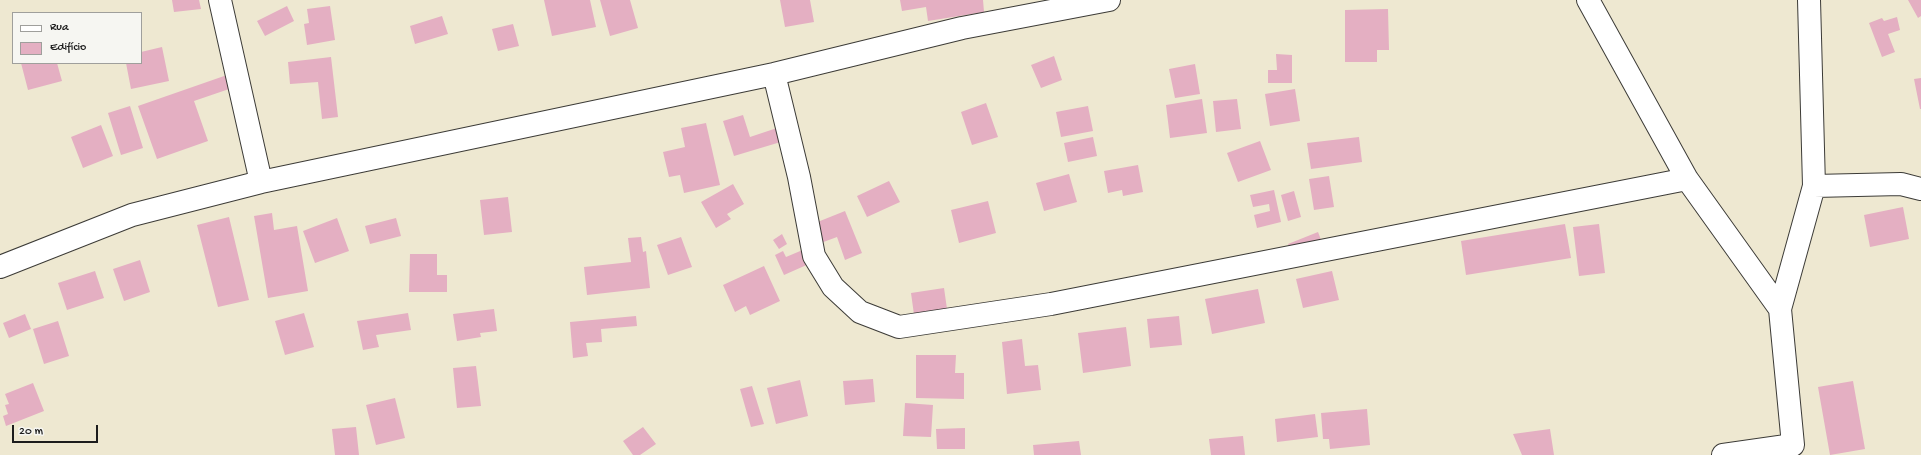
<!DOCTYPE html>
<meta charset="utf-8">
<style>
body{margin:0}
#map{position:relative;width:1921px;height:455px;overflow:hidden;background:#eee8d1;font-family:"Gochi Hand",sans-serif}
canvas{display:block}
.legend{position:absolute;left:12px;top:12px;width:130px;height:52px;box-sizing:border-box;background:#f6f6f2;border:1px solid #9f9f9c;margin:0;padding:5px 7px;list-style:none;font-size:12px;color:#1c1c1c}
.legend li{display:flex;align-items:center;gap:8px;height:20px}
.legend b{width:20px;border:1px solid #9f9f9c}
.scale{position:absolute;left:12px;top:425px;width:86px;height:18px;box-sizing:border-box;border:2px solid #1c1c1c;border-top:0;padding-left:5px;font-size:12px;line-height:14px;white-space:nowrap;color:#1c1c1c;-webkit-text-stroke:3px #f6f6f2;paint-order:stroke}
</style>
<div id="map">
<canvas width="1921" height="455"></canvas>
<ul class="legend">
<li><b style="height:5px;background:#fff"></b>Rua</li>
<li><b style="height:11px;background:#e4afc2"></b>Edifício</li>
</ul>
<div class="scale">20 m</div>
</div>
<script>
const g = document.querySelector('canvas').getContext('2d');
g.lineJoin = 'round';
function fillPath(path, color) {
  g.fillStyle = color;
  g.fill(path, 'evenodd');
}
function shape(rows) {
  const path = new Path2D();
  for (const r of rows) {
    path.moveTo(r[0], r[1]);
    for (let i = 2; i < r.length; i += 2) path.lineTo(r[i], r[i + 1]);
  }
  return path;
}
function strokePath(path, color, width, dash) {
  g.strokeStyle = color;
  g.lineWidth = width;
  g.lineCap = dash ? 'butt' : 'round';
  g.setLineDash(dash || []);
  g.stroke(path);
}
fillPath(shape([
 [172,0,199,0,201,9,174,12],
 [544,0,590,0,596,27,552,36],
 [600,0,630,0,638,28,610,36],
 [780,0,810,0,814,22,785,27],
 [900,0,983,0,984,12,928,21,926,7,902,11],
 [1908,0,1921,0,1921,16,1918,18],
 [287,6,294,21,265,36,257,21],
 [330,6,335,40,307,45,304,24,309,23,307,9],
 [1388,9,1389,50,1377,50,1377,62,1345,62,1345,10],
 [442,16,448,34,415,44,410,26],
 [1897,17,1900,30,1888,34,1895,52,1882,57,1869,23,1882,18,1884,21],
 [513,24,519,46,498,51,492,29],
 [162,47,169,81,131,89,126,63,141,63,141,52],
 [1276,54,1292,55,1292,83,1268,83,1268,70,1277,70],
 [1054,56,1062,80,1041,88,1031,65],
 [331,57,338,117,322,119,318,82,290,84,288,62],
 [21,63,57,63,62,81,28,90],
 [1195,64,1200,94,1175,98,1169,69],
 [227,75,232,88,194,101,208,141,157,159,138,106],
 [1921,78,1921,109,1920,109,1914,79],
 [1295,89,1300,121,1270,126,1265,94],
 [1202,99,1207,133,1170,138,1166,105],
 [1237,99,1241,129,1216,132,1213,101],
 [986,103,998,137,972,145,961,112],
 [130,106,143,148,121,155,108,113],
 [1088,106,1093,131,1061,137,1056,112],
 [743,115,750,137,780,127,784,141,734,156,723,121],
 [706,123,720,185,684,193,680,175,669,177,663,152,685,147,681,128],
 [101,125,113,156,83,168,71,137],
 [1093,137,1097,156,1068,162,1064,143],
 [1359,137,1362,162,1311,169,1307,143],
 [1260,141,1271,170,1238,182,1227,153],
 [1138,165,1143,192,1123,196,1122,190,1108,193,1104,171],
 [1069,174,1077,202,1044,211,1036,183],
 [1329,176,1334,207,1314,210,1309,179],
 [889,181,900,202,867,217,857,196],
 [733,184,744,204,727,214,731,219,716,228,701,202],
 [1274,190,1281,222,1257,228,1254,215,1270,211,1269,204,1253,207,1250,195],
 [1294,191,1301,217,1288,221,1281,195],
 [508,197,512,232,484,235,480,200],
 [988,201,996,233,959,243,951,210],
 [1903,207,1909,239,1870,247,1864,215],
 [845,211,862,253,845,260,837,237,818,244,810,225],
 [272,213,274,230,297,226,308,291,268,298,254,216],
 [229,217,249,300,218,307,197,225],
 [337,218,349,251,315,263,303,231],
 [396,218,401,236,370,244,365,226],
 [1565,224,1571,258,1466,275,1461,241],
 [1599,224,1605,273,1579,276,1573,227],
 [1318,232,1326,253,1296,264,1288,244],
 [782,234,787,244,779,249,773,240],
 [641,237,643,252,646,251,650,288,587,295,584,267,631,262,628,238],
 [681,237,692,267,668,275,657,245],
 [805,249,811,263,784,275,775,255,783,251,786,257],
 [410,254,437,254,437,275,447,275,447,292,409,292],
 [140,260,150,292,124,301,113,269],
 [764,266,780,301,750,315,746,306,735,312,723,285],
 [95,271,104,298,67,310,58,283],
 [1332,271,1339,300,1303,308,1296,279],
 [944,288,949,323,916,329,911,293],
 [1258,289,1265,323,1212,334,1205,299],
 [494,309,497,331,480,333,481,337,457,341,453,314],
 [304,313,314,347,285,355,275,321],
 [408,313,411,330,376,335,379,347,363,350,357,321],
 [25,314,31,329,9,338,3,323],
 [636,316,637,326,601,329,602,342,586,343,588,356,573,358,570,322],
 [1179,316,1182,345,1150,348,1147,319],
 [58,321,69,356,44,364,33,329],
 [1126,327,1131,366,1083,373,1078,333],
 [1022,339,1025,366,1038,365,1041,390,1007,394,1002,342],
 [916,355,956,355,955,373,964,373,964,399,916,398],
 [476,366,481,406,457,408,453,368],
 [873,379,875,402,845,405,843,381],
 [800,380,808,416,776,424,767,388],
 [1853,381,1865,449,1830,455,1818,387],
 [33,383,44,411,6,426,3,416,8,414,5,405,9,404,5,394],
 [752,386,764,424,751,427,740,389],
 [395,398,405,438,376,445,366,405],
 [905,403,933,405,931,437,903,436],
 [1367,409,1370,445,1330,449,1329,439,1323,439,1321,413],
 [1315,414,1318,437,1277,442,1275,419],
 [356,427,359,455,335,455,332,429],
 [643,427,656,444,640,455,633,455,623,441],
 [965,428,965,449,937,449,936,429],
 [1550,429,1554,455,1522,455,1513,434],
 [1243,436,1245,455,1211,455,1209,439],
 [1079,441,1081,455,1034,455,1033,445]
]), '#e4afc2');
const minor = shape([
 [220,0,261,182],
 [1588,0,1687,179,1780,309],
 [774,74,799,177,814,256,833,287,860,312,899,327,1051,304,1687,179],
 [1814,186,1901,184,1921,189],
 [0,267,132,215,261,182,774,74,962,28,1109,0],
 [1723,455,1793,445,1780,309,1814,186,1809,0]
]);
strokePath(minor, '#3c3b37', 24);
strokePath(minor, '#fff', 22);
</script>
